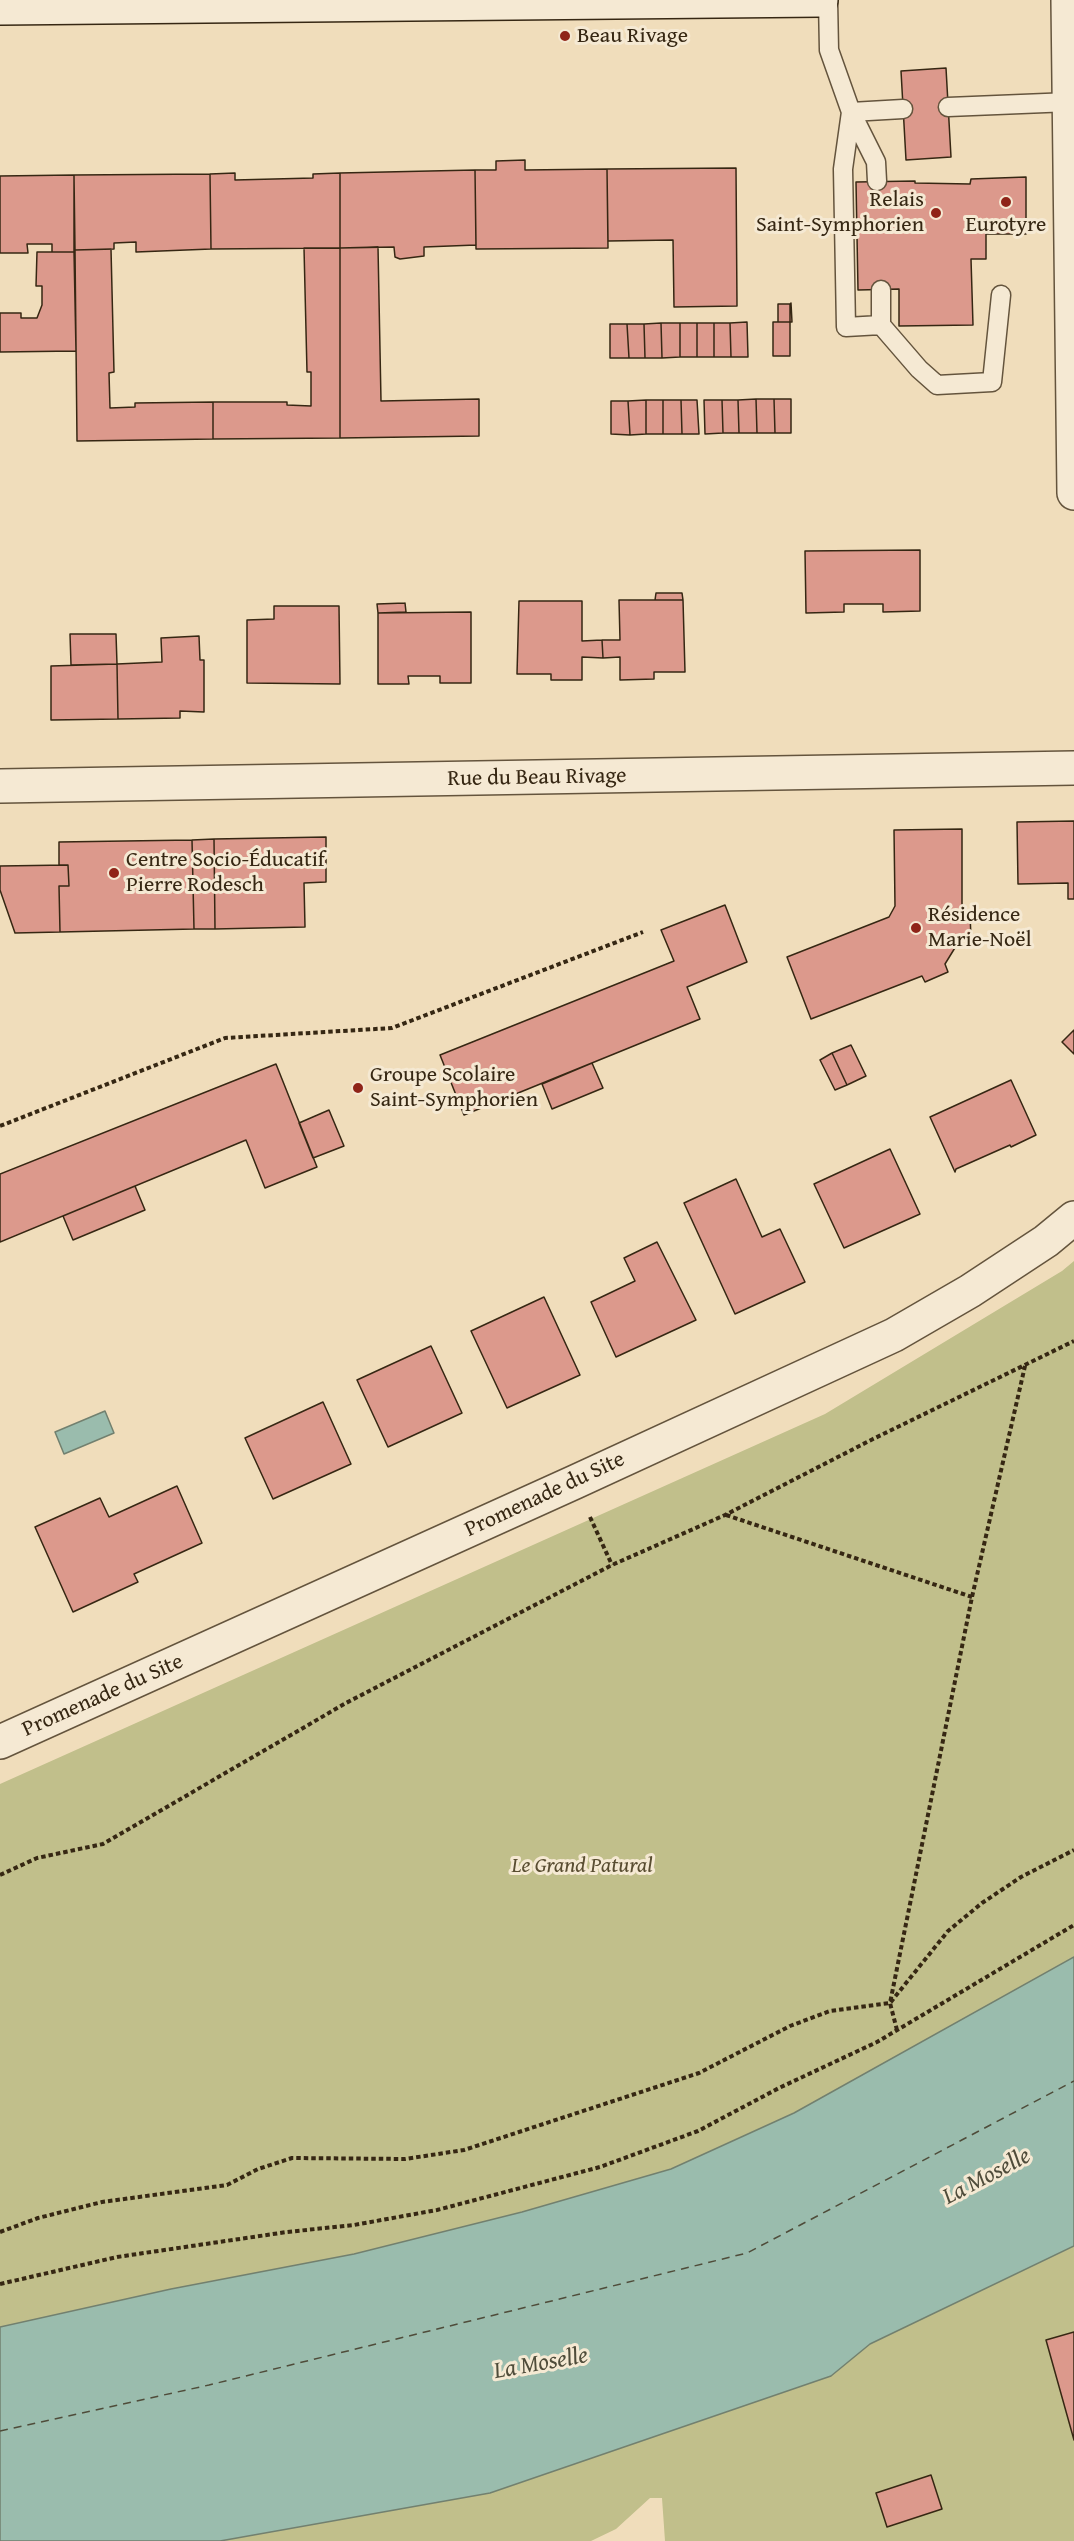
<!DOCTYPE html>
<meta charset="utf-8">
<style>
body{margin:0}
canvas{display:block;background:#f0ddbb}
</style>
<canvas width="1074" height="2541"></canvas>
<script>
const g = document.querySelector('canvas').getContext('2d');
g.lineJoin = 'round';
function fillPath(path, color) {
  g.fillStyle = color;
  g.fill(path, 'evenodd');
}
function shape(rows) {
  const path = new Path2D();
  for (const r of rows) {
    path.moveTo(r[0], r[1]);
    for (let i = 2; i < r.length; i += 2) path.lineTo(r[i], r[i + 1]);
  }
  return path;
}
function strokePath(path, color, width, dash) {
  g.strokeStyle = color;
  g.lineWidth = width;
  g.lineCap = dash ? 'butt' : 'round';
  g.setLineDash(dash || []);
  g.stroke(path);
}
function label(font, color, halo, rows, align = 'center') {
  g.font = font + ' "Gentium Book Plus",serif';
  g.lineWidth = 6;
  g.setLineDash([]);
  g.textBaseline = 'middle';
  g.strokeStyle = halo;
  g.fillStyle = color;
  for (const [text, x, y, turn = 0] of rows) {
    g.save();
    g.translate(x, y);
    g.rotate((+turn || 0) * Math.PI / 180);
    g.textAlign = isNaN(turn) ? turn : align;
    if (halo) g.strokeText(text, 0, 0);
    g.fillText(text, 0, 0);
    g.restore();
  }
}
fillPath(shape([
 [1074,1261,1074,1957,794,2113,671,2169,522,2212,354,2254,171,2289,0,2327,0,1784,825,1414,1062,1271],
 [1074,2246,1074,2541,665,2541,662,2498,650,2498,616,2529,591,2541,220,2541,490,2493,831,2376,870,2344]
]), '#c1bf8b');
const water = shape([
 [105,1411,114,1433,64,1454,55,1432,105,1411],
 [1074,1957,1074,2246,870,2344,831,2376,490,2493,220,2541,0,2541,0,2327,171,2289,354,2254,522,2212,671,2169,794,2113,1074,1957]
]);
fillPath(water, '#9abcad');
strokePath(water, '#72806f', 1.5);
strokePath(shape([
 [0,2431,209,2385,747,2253,1074,2081]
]), '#4f4c3a', 1.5, [8, 6]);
const building = shape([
 [946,68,951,157,906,160,901,71,946,68],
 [525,160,525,170,607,169,608,248,476,249,475,170,496,170,496,161,525,160],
 [736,168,737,306,674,307,673,240,608,241,607,169,736,168],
 [475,170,476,245,424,247,424,256,400,259,395,257,394,247,340,248,340,173,475,170],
 [235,173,235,180,313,178,313,174,340,173,340,248,211,249,210,174,235,173],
 [210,174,211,249,136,252,136,242,114,243,114,249,75,250,74,175,210,174],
 [74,175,74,252,52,252,52,244,27,244,28,253,0,253,0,176,74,175],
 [1026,177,1026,234,986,234,986,259,971,259,973,325,899,326,899,289,858,290,856,182,915,181,915,183,970,184,971,179,1026,177],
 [378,247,381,401,479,399,479,436,340,438,340,248,378,247],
 [304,248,340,248,340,438,213,439,213,402,287,402,287,405,311,406,311,372,307,372,304,248],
 [111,249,114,372,109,373,110,408,135,407,135,403,213,402,213,439,77,441,75,250,111,249],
 [37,252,74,252,76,351,0,352,0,313,21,313,21,318,37,318,42,305,42,286,36,286,37,252],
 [791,303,792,322,790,322,790,304,791,303],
 [778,304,790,304,790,322,778,322,778,304],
 [747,322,748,357,731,357,730,323,747,322],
 [773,322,790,322,790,356,773,356,773,322],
 [661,323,662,358,645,358,644,324,661,323],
 [661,323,680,323,680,357,662,358,661,323],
 [680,323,697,323,697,357,680,357,680,323],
 [697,323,714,323,714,357,697,357,697,323],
 [714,323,730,323,731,357,714,357,714,323],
 [610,324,627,324,629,358,610,358,610,324],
 [627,324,644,324,645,358,629,358,627,324],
 [756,399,757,433,739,433,738,400,756,399],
 [756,399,774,399,775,433,757,433,756,399],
 [774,399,791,399,791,433,775,433,774,399],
 [646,400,663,400,663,434,646,434,646,400],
 [646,400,646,434,630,435,628,401,646,400],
 [663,400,681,400,682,434,663,434,663,400],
 [681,400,697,400,699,434,682,434,681,400],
 [704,400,722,400,723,433,705,434,704,400],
 [722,400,738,400,739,433,723,433,722,400],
 [611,401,628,401,630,435,611,434,611,401],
 [920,550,920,611,883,612,883,604,844,604,844,612,806,613,805,551,920,550],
 [656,593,682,593,683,600,655,600,656,593],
 [619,600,683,600,685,672,654,672,654,679,620,680,620,657,603,658,602,640,620,640,619,600],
 [519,601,582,601,582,641,602,640,603,658,582,657,582,680,551,680,551,674,517,674,519,601],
 [405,603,406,612,378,613,377,604,405,603],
 [274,606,339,606,340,684,247,683,247,620,274,619,274,606],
 [471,612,471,683,440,683,440,676,408,676,409,684,378,684,378,613,471,612],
 [70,634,116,634,117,664,71,665,70,634],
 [199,636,200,660,204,660,204,712,180,711,180,718,118,719,117,664,162,662,161,638,199,636],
 [117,664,118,719,51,720,51,666,117,664],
 [1074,821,1074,899,1068,899,1068,883,1018,884,1017,822,1074,821],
 [962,829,962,914,970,914,971,938,961,938,945,964,948,972,925,982,922,976,811,1019,787,957,889,917,895,906,894,830,962,829],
 [326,837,326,882,304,883,305,927,215,929,214,839,326,837],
 [214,839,215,929,194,929,192,840,214,839],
 [192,840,194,929,60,932,59,886,69,886,68,865,59,865,59,842,192,840],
 [68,865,69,886,59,886,60,932,15,933,0,890,0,866,68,865],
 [725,905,747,962,687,987,700,1019,464,1115,440,1055,674,961,661,930,725,905],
 [1074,1030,1074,1054,1062,1042,1074,1030],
 [851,1045,866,1076,847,1085,832,1053,851,1045],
 [832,1053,847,1085,835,1090,820,1060,832,1053],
 [592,1063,603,1088,552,1109,542,1084,592,1063],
 [276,1064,317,1167,265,1188,246,1140,0,1242,0,1174,276,1064],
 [1011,1080,1036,1135,1011,1147,1010,1145,956,1169,955,1172,930,1117,1011,1080],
 [329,1110,344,1146,313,1158,299,1123,329,1110],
 [890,1149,920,1214,844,1248,814,1184,890,1149],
 [736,1179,762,1237,780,1229,805,1282,735,1314,684,1203,736,1179],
 [135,1186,145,1210,73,1240,63,1216,135,1186],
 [657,1242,696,1320,616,1357,591,1302,635,1281,624,1258,657,1242],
 [544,1297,580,1375,507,1408,471,1331,544,1297],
 [431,1346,462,1413,388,1447,357,1380,431,1346],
 [323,1402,351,1464,273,1499,245,1438,323,1402],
 [177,1486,202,1543,134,1574,138,1582,73,1612,35,1527,100,1498,109,1517,177,1486],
 [1074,2332,1074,2440,1046,2340,1074,2332],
 [931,2475,942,2509,887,2527,876,2493,931,2475]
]);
fillPath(building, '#dc998c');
strokePath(building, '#362713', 1.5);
const lane = shape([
 [828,0,829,50,851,112,903,109],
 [948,107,1070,102],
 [851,112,843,169,846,327,881,325],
 [851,112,876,162,877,181],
 [881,290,881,325,919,369,937,385,992,382,1001,295]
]);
const street = shape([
 [1068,0,1074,493],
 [0,786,1074,768],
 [0,1742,575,1482,894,1335,970,1291,1046,1241,1074,1218]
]);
const secondary = shape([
 [0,8,821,0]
]);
strokePath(lane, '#64543d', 21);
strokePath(street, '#64543d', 36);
strokePath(secondary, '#362713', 36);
strokePath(shape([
 [0,1126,225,1038,392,1028,643,932],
 [726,1515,972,1597],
 [590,1517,612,1565],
 [0,1875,37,1858,103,1844,346,1703,612,1565,725,1515,873,1439,1074,1341],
 [897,2030,890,2003,972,1597,1025,1366],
 [0,2232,38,2218,102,2202,227,2185,258,2169,292,2158,405,2159,464,2150,699,2073,790,2026,830,2011,890,2003,948,1931,982,1903,1021,1877,1074,1850],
 [0,2284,117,2257,287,2232,354,2225,437,2210,600,2167,698,2131,779,2088,877,2042,1074,1925]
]), '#362713', 4, [4.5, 3]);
strokePath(lane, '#f5e9d3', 18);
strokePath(street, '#f5e9d3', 33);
strokePath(secondary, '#f5e9d3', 33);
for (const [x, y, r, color] of [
 [565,36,6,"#8f2418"],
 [1006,202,6,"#8f2418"],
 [936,213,6,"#8f2418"],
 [114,873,6,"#8f2418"],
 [916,928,6,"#8f2418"],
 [358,1088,6,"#8f2418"]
]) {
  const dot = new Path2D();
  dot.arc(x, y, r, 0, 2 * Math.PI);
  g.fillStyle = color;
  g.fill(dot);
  strokePath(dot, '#f5e9d3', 2);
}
label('22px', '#362713', '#f5e9d3', [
 ["Beau Rivage",577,36],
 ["Relais",924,200,"right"],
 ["Saint-Symphorien",924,225,"right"],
 ["Eurotyre",1006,225,"center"],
 ["Centre Socio-Éducatif",126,860],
 ["Pierre Rodesch",126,885],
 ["Résidence",928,915],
 ["Marie-Noël",928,940],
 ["Groupe Scolaire",370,1075],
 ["Saint-Symphorien",370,1100]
], 'left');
label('22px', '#362713', '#f5e9d3', [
 ["Rue du Beau Rivage",537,778,-1],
 ["Promenade du Site",545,1495,-25],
 ["Promenade du Site",103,1696,-24]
]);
label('italic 22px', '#594d31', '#f5e9d3', [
 ["Le Grand Patural",582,1866]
]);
label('italic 24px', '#4f4c3a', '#f5e9d3', [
 ["La Moselle",987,2177,-28],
 ["La Moselle",541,2364,-10]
]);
</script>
